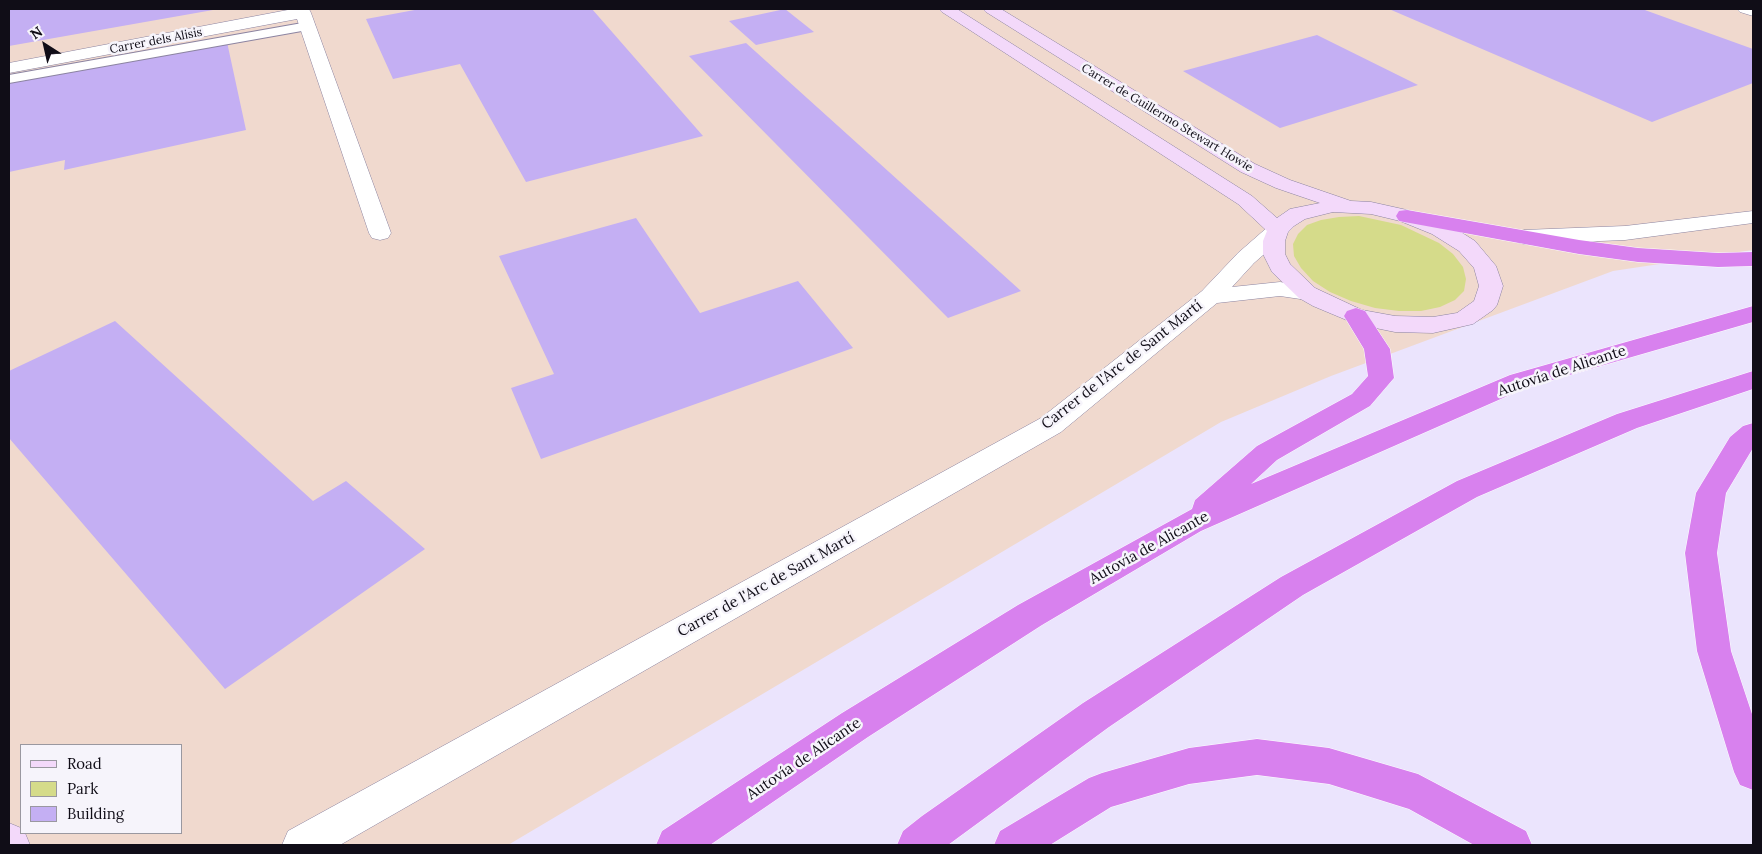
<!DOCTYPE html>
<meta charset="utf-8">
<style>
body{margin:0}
#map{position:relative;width:1762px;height:854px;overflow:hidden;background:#ebe4fd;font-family:Lora,serif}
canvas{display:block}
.frame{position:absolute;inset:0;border:10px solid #100d17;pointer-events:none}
.legend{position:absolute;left:20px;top:744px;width:162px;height:90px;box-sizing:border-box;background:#f6f4fb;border:1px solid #9a98a0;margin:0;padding:6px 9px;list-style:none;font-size:15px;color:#100d17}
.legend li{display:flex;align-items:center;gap:10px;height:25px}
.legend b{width:25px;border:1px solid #9a98a0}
.north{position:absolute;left:20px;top:20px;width:50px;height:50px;-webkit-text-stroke:4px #f6f4fb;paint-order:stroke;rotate:325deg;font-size:14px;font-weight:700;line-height:20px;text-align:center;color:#100d17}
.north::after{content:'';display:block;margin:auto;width:18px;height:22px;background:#100d17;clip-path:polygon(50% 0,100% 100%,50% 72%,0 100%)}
</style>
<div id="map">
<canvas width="1762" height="854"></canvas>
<div class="frame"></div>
<ul class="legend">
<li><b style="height:6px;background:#f3d9fa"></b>Road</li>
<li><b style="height:14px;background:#d5db8a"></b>Park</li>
<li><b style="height:14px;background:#c4aff3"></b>Building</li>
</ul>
<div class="north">N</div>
</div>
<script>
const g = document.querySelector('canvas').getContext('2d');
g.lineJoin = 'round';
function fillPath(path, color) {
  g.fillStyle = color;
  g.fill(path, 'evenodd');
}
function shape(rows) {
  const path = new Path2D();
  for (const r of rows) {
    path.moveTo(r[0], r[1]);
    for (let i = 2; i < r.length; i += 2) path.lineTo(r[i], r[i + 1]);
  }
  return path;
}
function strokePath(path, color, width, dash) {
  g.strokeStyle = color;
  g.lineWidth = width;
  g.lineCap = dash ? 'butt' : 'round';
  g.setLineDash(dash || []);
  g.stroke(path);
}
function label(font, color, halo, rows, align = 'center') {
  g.font = font + ' Lora,serif';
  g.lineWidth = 5;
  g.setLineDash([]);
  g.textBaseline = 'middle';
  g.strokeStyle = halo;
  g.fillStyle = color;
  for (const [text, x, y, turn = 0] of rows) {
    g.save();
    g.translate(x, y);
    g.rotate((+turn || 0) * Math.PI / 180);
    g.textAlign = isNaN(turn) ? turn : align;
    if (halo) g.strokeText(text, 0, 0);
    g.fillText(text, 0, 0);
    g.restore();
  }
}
fillPath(shape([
 [9,9,1753,9,1753,250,1613,271,1331,376,1221,422,508,845,9,845],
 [21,745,181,745,181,833,21,833]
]), '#f0d9ce');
fillPath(shape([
 [1359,216,1401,225,1439,243,1453,254,1463,267,1466,279,1464,291,1455,300,1440,307,1421,311,1399,311,1375,308,1351,301,1330,292,1313,281,1301,268,1294,256,1293,244,1298,234,1307,225,1321,220,1339,217]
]), '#d5db8a');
fillPath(shape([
 [9,9,213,9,213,10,9,46],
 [420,9,592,9,703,136,526,182,460,64,393,79,366,19],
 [785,9,814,32,756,45,729,21],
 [1389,9,1642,9,1753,49,1753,83,1652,122],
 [1317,35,1418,85,1280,128,1183,71],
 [227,42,246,130,64,170,65,160,9,172,9,83],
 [746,43,1021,291,948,318,689,56],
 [636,218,700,313,798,281,853,348,541,459,511,388,554,374,499,256],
 [115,321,313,501,346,481,425,549,225,689,9,438,9,371]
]), '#c4aff3');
const lane = shape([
 [308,22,313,23,315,26,313,29,9,83,9,75,308,22]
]);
const street = shape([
 [293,9,309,9,311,13,391,233,388,238,380,240,372,238,369,233,297,19,9,73,9,63,293,9],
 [1737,9,1753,9,1753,16,1740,12,1737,9],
 [1753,211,1753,223,1625,240,1524,244,1516,242,1513,237,1516,232,1524,230,1625,226,1753,211],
 [1278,223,1286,225,1289,230,1286,235,1254,263,1232,287,1280,282,1315,288,1319,293,1315,298,1307,300,1280,296,1217,303,1061,432,340,845,282,845,288,831,1041,418,1202,291,1238,253,1270,225,1278,223]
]);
const secondary = shape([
 [939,9,957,9,1252,196,1277,218,1290,209,1320,203,1276,188,1241,172,986,12,983,9,1001,9,1255,164,1290,180,1351,201,1371,202,1407,210,1448,224,1475,241,1496,266,1503,286,1497,305,1493,310,1473,324,1433,333,1395,332,1356,324,1313,306,1299,298,1272,272,1263,254,1263,241,1267,231,1238,204,942,12,939,9],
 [1333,212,1371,214,1400,221,1432,234,1459,251,1474,268,1479,286,1474,301,1457,313,1433,317,1395,316,1362,310,1315,288,1290,264,1285,254,1285,241,1288,232,1294,226,1305,219,1333,212],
 [9,823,21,828,21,833,25,833,30,845,9,845,9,823]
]);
const highway = shape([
 [1407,210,1579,240,1638,248,1718,253,1753,252,1753,266,1718,267,1638,262,1579,254,1399,221,1396,216,1399,211,1407,210],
 [1753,306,1753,322,1528,387,1201,531,1042,625,868,737,710,845,656,845,662,831,842,713,1018,605,1192,509,1195,500,1257,446,1352,394,1368,376,1364,349,1344,316,1347,311,1356,308,1365,311,1390,349,1394,378,1370,406,1277,460,1251,484,1510,375,1753,306],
 [1753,371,1753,389,1637,428,1477,497,1303,595,1109,727,948,845,897,845,903,831,922,816,1083,703,1281,577,1457,481,1617,414,1753,371],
 [1753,423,1753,448,1726,493,1717,553,1731,651,1753,717,1753,790,1740,785,1734,772,1697,651,1685,553,1696,493,1730,437,1743,426,1753,423],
 [1257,739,1329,748,1418,774,1526,831,1532,845,1474,845,1409,809,1329,784,1257,775,1189,784,1111,807,1050,845,994,845,1000,831,1089,778,1102,773,1189,748,1257,739]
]);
strokePath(lane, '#8c84a1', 2);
strokePath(street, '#8c84a1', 1);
strokePath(secondary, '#8c84a1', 1);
strokePath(highway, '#fff', 1);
fillPath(lane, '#fff');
fillPath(street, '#fff');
fillPath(secondary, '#f3d9fa');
fillPath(highway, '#d881ee');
label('12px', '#100d17', '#f6f4fb', [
 ["Carrer dels Alisis",156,41,-11],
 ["Carrer de Guillermo Stewart Howie",1167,118,31]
]);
label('15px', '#100d17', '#f6f4fb', [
 ["Carrer de l'Arc de Sant Martí",1122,365,-38],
 ["Autovía de Alicante",1562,371,-18],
 ["Autovía de Alicante",1149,548,-29],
 ["Carrer de l'Arc de Sant Martí",766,585,-29],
 ["Autovía de Alicante",804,759,-34]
]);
</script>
